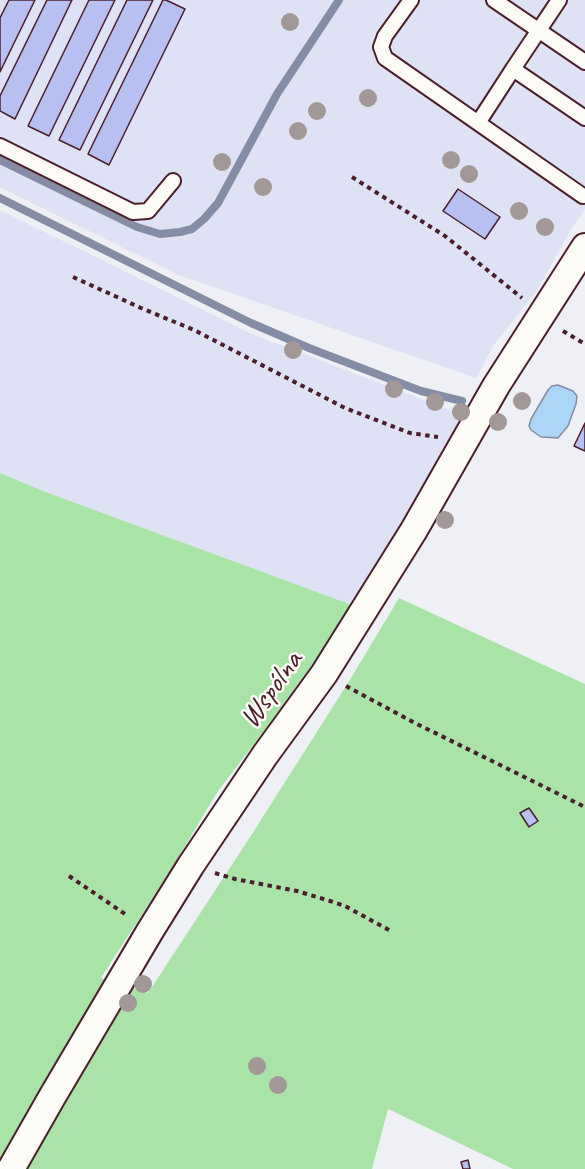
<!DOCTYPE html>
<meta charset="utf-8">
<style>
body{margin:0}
canvas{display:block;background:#eff0f6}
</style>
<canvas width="585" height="1169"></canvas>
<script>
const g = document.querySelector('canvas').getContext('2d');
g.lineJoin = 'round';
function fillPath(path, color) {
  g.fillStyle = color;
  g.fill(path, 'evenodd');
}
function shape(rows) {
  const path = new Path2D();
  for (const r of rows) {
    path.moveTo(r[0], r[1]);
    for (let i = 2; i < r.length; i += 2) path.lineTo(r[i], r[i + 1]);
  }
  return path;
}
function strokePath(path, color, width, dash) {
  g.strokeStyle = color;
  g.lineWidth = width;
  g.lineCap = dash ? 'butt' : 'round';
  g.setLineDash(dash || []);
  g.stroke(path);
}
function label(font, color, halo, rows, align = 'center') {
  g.font = font + ' Caveat,sans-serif';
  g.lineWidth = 5;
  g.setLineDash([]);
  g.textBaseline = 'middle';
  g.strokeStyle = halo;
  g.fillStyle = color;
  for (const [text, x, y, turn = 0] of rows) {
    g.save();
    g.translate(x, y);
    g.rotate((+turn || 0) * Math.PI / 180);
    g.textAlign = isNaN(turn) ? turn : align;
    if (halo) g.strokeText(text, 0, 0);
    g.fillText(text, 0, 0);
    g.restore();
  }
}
fillPath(shape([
 [0,0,585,0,585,209,569,233,536,292,495,343,476,378,176,274,0,187],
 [0,210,252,334,473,419,355,606,43,491,0,473]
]), '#dee2f4');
fillPath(shape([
 [0,473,43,491,355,606,297,688,218,791,173,866,101,978,148,993,252,834,348,683,399,598,585,684,585,1169,513,1169,388,1109,372,1169,0,1169]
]), '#aae3a8');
const water = shape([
 [558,385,573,391,577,396,576,404,568,426,558,438,541,437,531,430,529,426,531,419,548,390,552,386,558,385]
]);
fillPath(water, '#abd6f7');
strokePath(water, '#848da5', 1.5);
strokePath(shape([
 [0,160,137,227,160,234,180,232,192,229,204,219,218,203,277,94,339,0],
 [0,198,251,323,309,348,421,391,462,401]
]), '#848da5', 8);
const building = shape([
 [9,0,35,0,0,72,0,18,9,0],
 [47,0,72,0,15,119,0,111,0,96,47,0],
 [89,0,115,0,49,136,28,126,89,0],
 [127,0,153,0,80,150,59,140,127,0],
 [163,0,166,0,185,9,109,165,88,154,163,0],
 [458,189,500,217,485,239,443,211,458,189],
 [585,423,585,451,574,446,585,423],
 [529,808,538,821,529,827,520,813,529,808],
 [468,1160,470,1169,463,1169,461,1162,468,1160]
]);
fillPath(building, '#b7c0f1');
strokePath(building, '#4a1f2b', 1.5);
const lane = shape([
 [411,0,385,36,381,47,385,58,583,196],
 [494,0,585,62],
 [559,0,513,69,585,118],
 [478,123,513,69],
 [0,146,133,212,148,211,173,181]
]);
const street = shape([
 [11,1169,52,1097,150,931,191,865,265,755,324,674,414,530,496,386,585,247]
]);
strokePath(lane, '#4a1f2b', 18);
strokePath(street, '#4a1f2b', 30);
strokePath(shape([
 [352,177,445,236,522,298],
 [73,277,141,308,194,330,345,408,410,433,438,437],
 [563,331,585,344],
 [346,686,413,722,585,807],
 [215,873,235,879,297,891,330,901,345,906,389,930],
 [69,876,128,916]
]), '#4a1f2b', 4, [4.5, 4.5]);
strokePath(lane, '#fdfcf7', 14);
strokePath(street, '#fdfcf7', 26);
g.fillStyle = '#a19897';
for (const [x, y] of [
 [290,22],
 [368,98],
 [317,111],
 [298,131],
 [451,160],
 [222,162],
 [469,174],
 [263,187],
 [519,211],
 [545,227],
 [293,350],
 [394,389],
 [522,401],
 [435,402],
 [461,412],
 [498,422],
 [445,520],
 [143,984],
 [128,1003],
 [257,1066],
 [278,1085]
]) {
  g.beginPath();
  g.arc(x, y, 9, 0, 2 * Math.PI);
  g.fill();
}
label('30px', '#4a1f2b', '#fdfcf7', [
 ["Wspólna",272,690,-55]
]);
</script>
